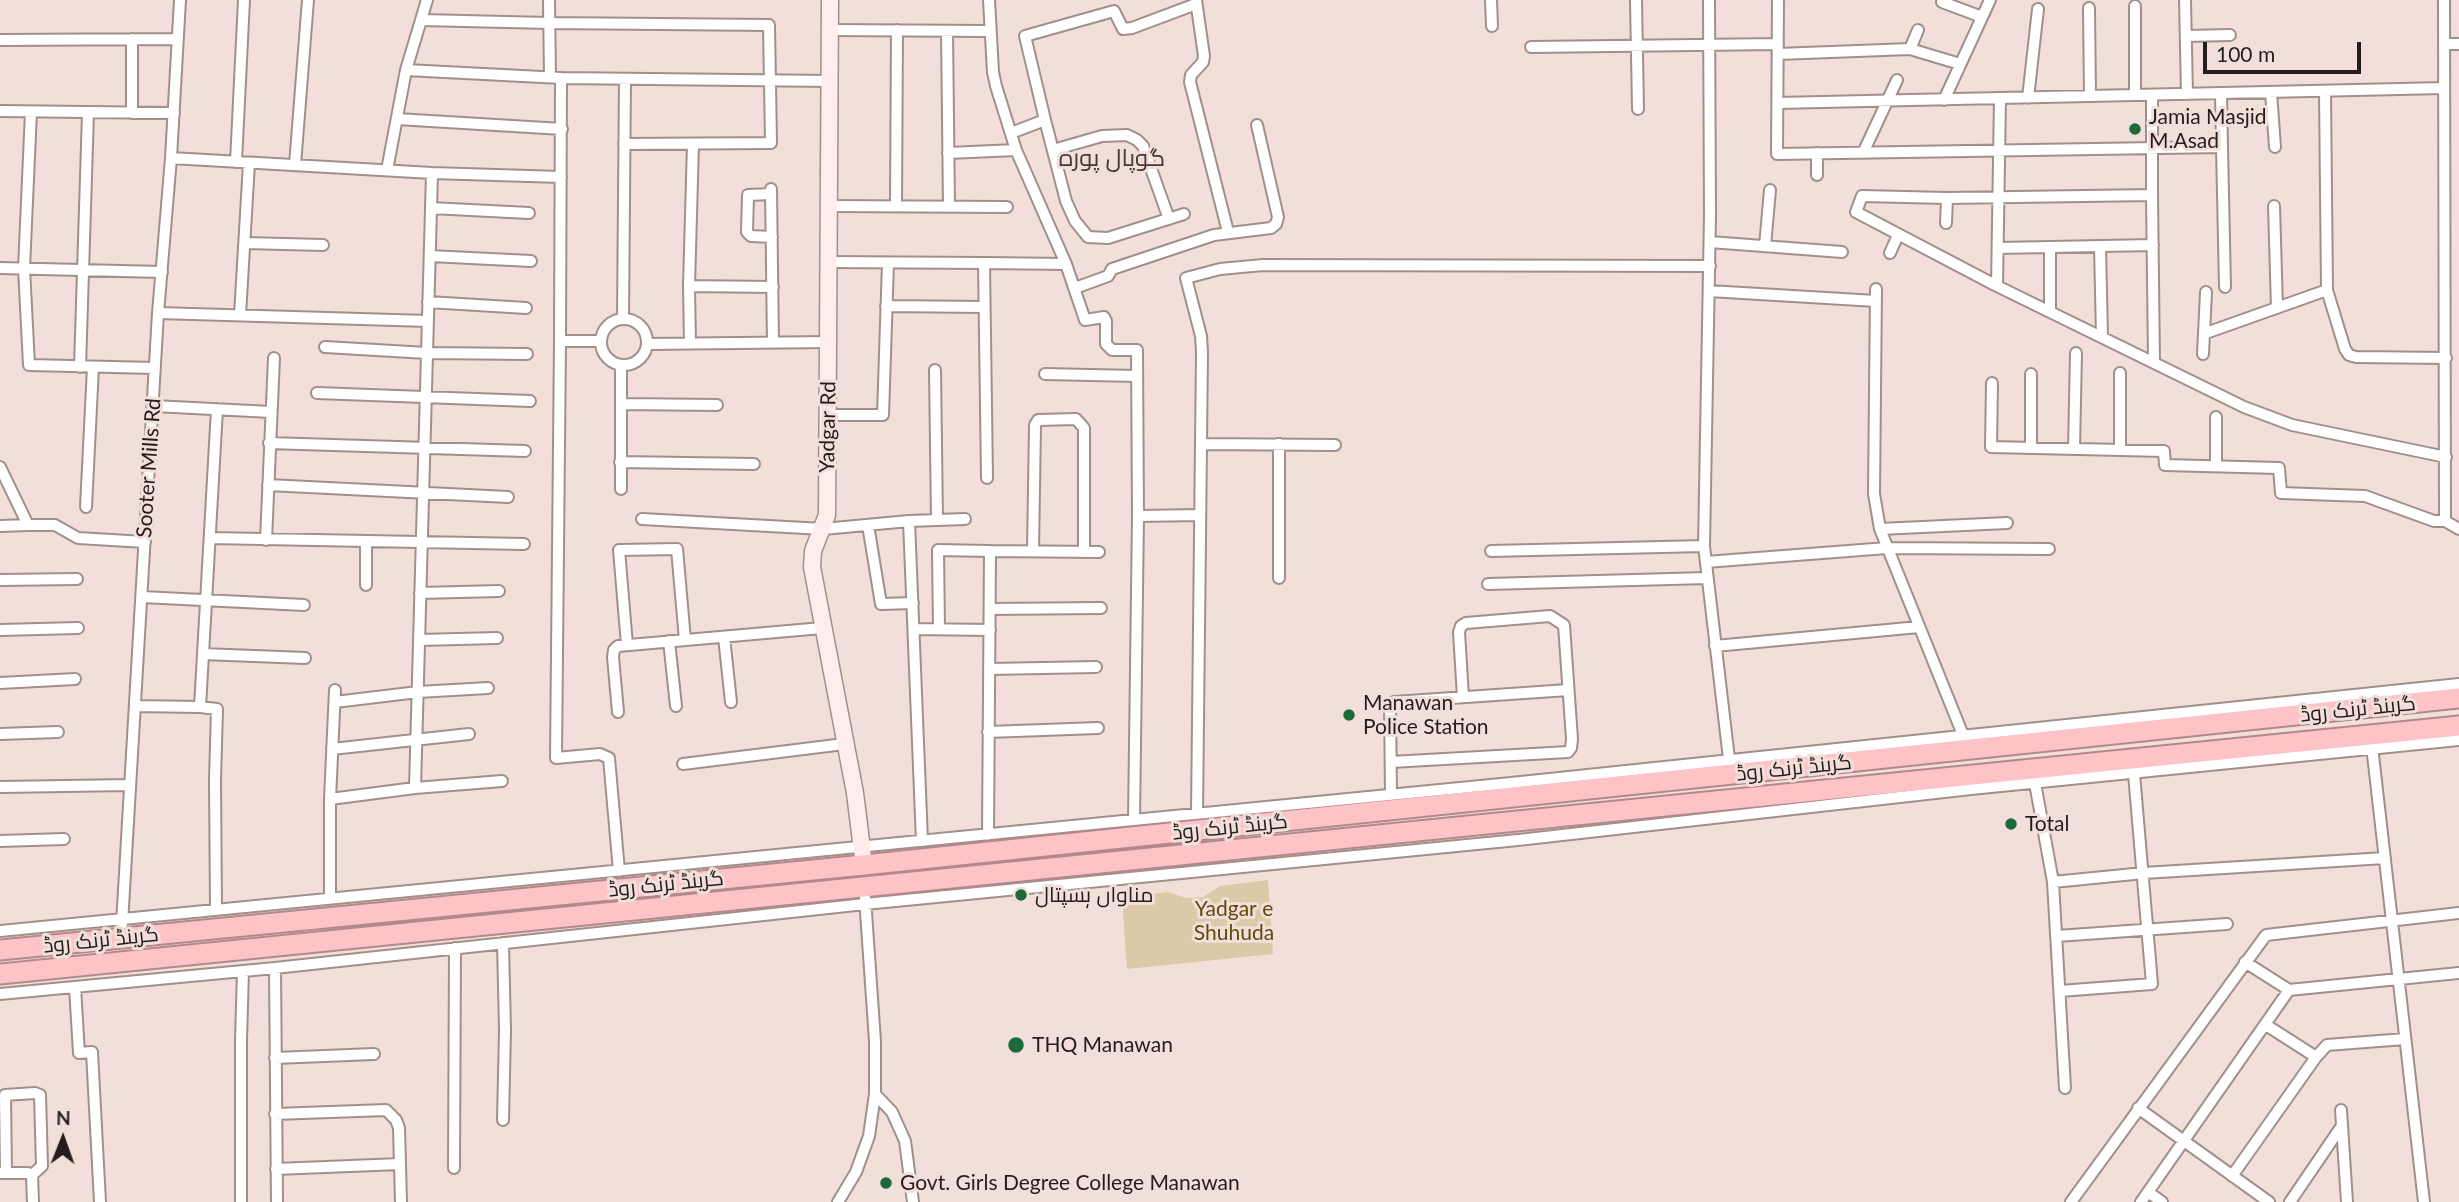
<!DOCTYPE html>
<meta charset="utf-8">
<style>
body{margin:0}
#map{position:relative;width:2459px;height:1202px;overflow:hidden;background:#f2dfda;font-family:Lato,sans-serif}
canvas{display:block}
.north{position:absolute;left:28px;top:1104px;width:70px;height:70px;-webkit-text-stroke:5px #f2dfda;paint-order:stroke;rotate:1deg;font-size:19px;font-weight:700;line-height:28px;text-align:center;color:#241d1b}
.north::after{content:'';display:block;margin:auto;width:24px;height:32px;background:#241d1b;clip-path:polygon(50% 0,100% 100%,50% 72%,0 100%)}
.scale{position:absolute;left:2203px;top:42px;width:158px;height:32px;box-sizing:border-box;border:4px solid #241d1b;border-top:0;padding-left:9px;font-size:21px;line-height:24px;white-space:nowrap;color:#241d1b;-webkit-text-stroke:5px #f2dfda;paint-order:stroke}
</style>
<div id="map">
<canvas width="2459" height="1202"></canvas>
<div class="north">N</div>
<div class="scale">100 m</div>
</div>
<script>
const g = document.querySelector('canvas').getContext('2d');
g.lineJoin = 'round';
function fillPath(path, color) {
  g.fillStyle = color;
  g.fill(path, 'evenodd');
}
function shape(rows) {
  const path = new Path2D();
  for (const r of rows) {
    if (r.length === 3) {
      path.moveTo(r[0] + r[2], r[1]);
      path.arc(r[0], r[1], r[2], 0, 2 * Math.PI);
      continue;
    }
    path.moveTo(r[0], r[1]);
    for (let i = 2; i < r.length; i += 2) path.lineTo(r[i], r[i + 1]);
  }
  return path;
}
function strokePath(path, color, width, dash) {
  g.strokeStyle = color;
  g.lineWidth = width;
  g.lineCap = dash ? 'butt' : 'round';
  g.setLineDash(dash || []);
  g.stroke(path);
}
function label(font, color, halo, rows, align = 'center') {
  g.font = font + ' Lato,Cairo,sans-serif';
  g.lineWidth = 6;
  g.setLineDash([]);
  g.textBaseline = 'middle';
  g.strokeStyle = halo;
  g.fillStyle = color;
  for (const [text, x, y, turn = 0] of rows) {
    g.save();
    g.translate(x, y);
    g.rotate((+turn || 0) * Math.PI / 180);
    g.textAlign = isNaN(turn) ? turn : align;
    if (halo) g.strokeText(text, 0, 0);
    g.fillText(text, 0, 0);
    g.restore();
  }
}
fillPath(shape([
 [1268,880,1273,954,1127,969,1122,897,1169,892,1185,898,1203,897,1220,886]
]), '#dbc9a7');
const street = shape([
 [549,0,550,77],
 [989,0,993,72,996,86,1016,150,1066,264,1085,320,1104,317,1106,321,1106,344,1112,350,1137,350,1138,516,1134,820],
 [1196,0,1204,56,1203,62,1191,75,1190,82,1228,232],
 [1491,0,1492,26],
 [1636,0,1638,109],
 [1709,0,1710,215,1704,546,1729,759],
 [1778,0,1777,154,2222,147,2221,93],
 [2185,0,2187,94],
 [2444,0,2445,521,2459,529],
 [1942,2,1982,17],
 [2135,6,2135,95],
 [2089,8,2090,96],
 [421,20,549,23,769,25,771,143,624,144],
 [830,30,989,31],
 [947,31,949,206],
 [2186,36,2230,35],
 [0,40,177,39],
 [2444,44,2459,44],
 [1531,47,1778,44],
 [1910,49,1960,64],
 [1778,54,1910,49,1918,30],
 [406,70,561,78,560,341],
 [561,78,829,81],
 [2325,91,2327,290,2345,349,2349,355,2356,357,2446,358],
 [2271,92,2275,147],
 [2028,98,2038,9],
 [1944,100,1990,0],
 [1778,103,2444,88],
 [0,111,174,113],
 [31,112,24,268,29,365,155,368],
 [132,113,132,39],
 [397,119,562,129],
 [1045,120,1066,201,1075,221,1088,237,1108,238,1184,214],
 [1011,133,1045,120,1025,36,1114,11,1123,29,1132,28,1196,4],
 [2222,147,2225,287],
 [1053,150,1102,136,1127,135,1137,140,1143,146,1169,219],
 [948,153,1016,150],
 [1863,153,1897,80],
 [171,158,432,173,561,177],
 [236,162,244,0],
 [295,165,308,0],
 [387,170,406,70,427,0],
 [1817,175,1817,153],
 [771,189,773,343],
 [771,194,748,195,747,232,751,236,772,237],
 [2152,195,2152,95],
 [829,206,1007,207],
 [896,206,897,30],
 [2274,206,2277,308],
 [431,208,529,213],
 [1946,223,1947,198],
 [1710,242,1842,252],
 [245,243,323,245],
 [1765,246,1770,190],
 [2100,246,2102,337],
 [2050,247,2050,312],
 [1998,248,2153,245],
 [1890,253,1898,235],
 [430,256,531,261],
 [828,262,984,263,987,478],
 [984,263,1066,264],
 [0,268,162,272],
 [689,286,773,287],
 [1997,286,2000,98],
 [1075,288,1108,276,1112,269,1214,235,1271,228,1276,224,1278,217,1257,125],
 [1876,289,1874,494,1880,529],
 [1709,291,1876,301],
 [428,302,526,308],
 [886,306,984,307],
 [158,313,428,321],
 [240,315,249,163],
 [623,318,625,80],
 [624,342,23],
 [2206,333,2327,290],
 [600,341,560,341,556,758,600,754,609,758,619,871],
 [647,344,829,342],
 [690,344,689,286,693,144],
 [325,347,427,353,527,354],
 [2203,354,2206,292],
 [2154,362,2152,195,1947,198,1862,196,1856,212,1997,286,2244,407,2292,425,2446,457],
 [80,367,88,113],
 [935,370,937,520],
 [1045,374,1137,376],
 [1992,383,1991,447,2164,451,2165,465,2279,468,2281,493,2365,496,2434,521,2445,521],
 [317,393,530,401],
 [622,404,717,405],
 [154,406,271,412],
 [828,415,883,415,888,263],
 [269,443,525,451],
 [1201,444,1335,445],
 [2031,448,2031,374],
 [2074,449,2076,353],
 [2120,450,2120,373],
 [620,462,754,464],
 [2216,466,2216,417],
 [0,467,28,525,55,525,78,538,145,542],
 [268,485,508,497],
 [621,489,621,365],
 [86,507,93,367],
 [1138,516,1200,515],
 [642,519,823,529,909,521,922,841],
 [909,521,965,519],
 [868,525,881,604,913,603],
 [0,526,28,525],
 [210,538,524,544],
 [266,540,274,358],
 [366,541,366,585],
 [1033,551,1035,425,1038,420,1076,419,1084,428,1084,552],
 [1491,551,1704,546],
 [1706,562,1887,548,2049,549],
 [1279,578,1279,444],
 [0,580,77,579],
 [1488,584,1707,578],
 [420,593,499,591],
 [142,597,304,605],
 [990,609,1101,608],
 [914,629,990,630],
 [939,629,938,550,990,551],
 [0,630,78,628],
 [724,637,731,702],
 [419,640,497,638],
 [669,641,676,706],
 [627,645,619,550,677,549,685,640],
 [1715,646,1919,627],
 [203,654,305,658],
 [990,669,1096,667],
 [0,683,75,679],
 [335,702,418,692,488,688],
 [135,706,200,707],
 [618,712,613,657,614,650,618,646,822,628],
 [988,732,1098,728],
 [0,734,58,732],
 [1963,735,1880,529,2007,523],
 [2372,746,2424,1202],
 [332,749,469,734],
 [1391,762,1568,752,1571,748,1572,739,1564,625,1550,616,1466,623,1461,626,1459,632,1463,697],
 [683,764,844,744],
 [2035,783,2053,882,2065,1088],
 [0,787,130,785],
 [415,788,502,781],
 [1391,795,1390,704,1394,702,1568,690],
 [330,799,335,690],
 [1197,814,1202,352,1201,336,1186,278,1220,269,1263,265,1710,266],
 [988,835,990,551,1099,552],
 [0,841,64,839],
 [2053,882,2144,873,2385,858],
 [330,899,330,799,415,788,432,173],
 [216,910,215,780,217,709,200,707,217,409],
 [122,924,158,313,171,158,180,0],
 [0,931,1511,783,2459,684],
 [2057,936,2227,924],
 [503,943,505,1030,503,1120],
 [2245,962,2289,990,2459,973],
 [275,968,277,1202],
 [75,987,79,1053,92,1052,100,1202],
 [2060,991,2152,984,2134,774],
 [0,994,275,968,865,904,1518,840,1971,789,2459,740],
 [2316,1057,2327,1045,2405,1039],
 [275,1058,374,1054],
 [875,1094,892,1112,905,1141,913,1202],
 [2138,1108,2269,1202],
 [2341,1110,2347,1202],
 [275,1114,386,1110,396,1120,399,1128,401,1202],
 [454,1168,455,948],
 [276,1169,400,1164],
 [0,1173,28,1173,32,1175,33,1202],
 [6,1173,5,1095,35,1093,40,1095,42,1166,32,1175],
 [2232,1176,2316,1057,2266,1025],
 [2148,1192,2162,1202],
 [241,1202,241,1040,243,971],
 [838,1202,856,1172,869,1136,875,1094,875,1041,865,898],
 [2071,1202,2266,935,2459,913],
 [2141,1202,2289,990],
 [2290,1202,2341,1127]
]);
const secondary = shape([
 [830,0,827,515,813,551,812,567,855,793,864,865]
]);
const highway = shape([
 [0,950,864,865,2459,698],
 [0,974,2459,726]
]);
strokePath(street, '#a1908a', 14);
strokePath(secondary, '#a1908a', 19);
strokePath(highway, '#b2898a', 23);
strokePath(street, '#fff', 10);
strokePath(secondary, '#ffedee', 16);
strokePath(highway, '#fec3c6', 19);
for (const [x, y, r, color] of [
 [2135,129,7,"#1c6a3a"],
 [1349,715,7,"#1c6a3a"],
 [2011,824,7,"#1c6a3a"],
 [1021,895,7,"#1c6a3a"],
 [1016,1045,9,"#1c6a3a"],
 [886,1183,7,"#1c6a3a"]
]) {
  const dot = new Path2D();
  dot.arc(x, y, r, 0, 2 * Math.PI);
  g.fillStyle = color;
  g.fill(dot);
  strokePath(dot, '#f2dfda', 2.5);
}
label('21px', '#241d1b', '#f2dfda', [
 ["Jamia Masjid",2149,117],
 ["M.Asad",2149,141],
 ["Manawan",1363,703],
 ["Police Station",1363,727],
 ["Total",2025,824],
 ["مناواں ہسپتال",1035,895],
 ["THQ Manawan",1032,1045],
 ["Govt. Girls Degree College Manawan",900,1183]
], 'left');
label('21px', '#241d1b', '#f2dfda', [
 ["Yadgar Rd",828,427,-89],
 ["Sooter Mills Rd",149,468,-86],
 ["گرینڈ ٹرنک روڈ",2358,709,-6],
 ["گرینڈ ٹرنک روڈ",1794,768,-6],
 ["گرینڈ ٹرنک روڈ",1230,827,-6],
 ["گرینڈ ٹرنک روڈ",666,884,-6],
 ["گرینڈ ٹرنک روڈ",101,940,-6]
]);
label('21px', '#62490d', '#f2dfda', [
 ["Yadgar e",1234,909],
 ["Shuhuda",1234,933]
]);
label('24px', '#463833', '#f2dfda', [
 ["گوپال پورہ",1112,158]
]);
</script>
